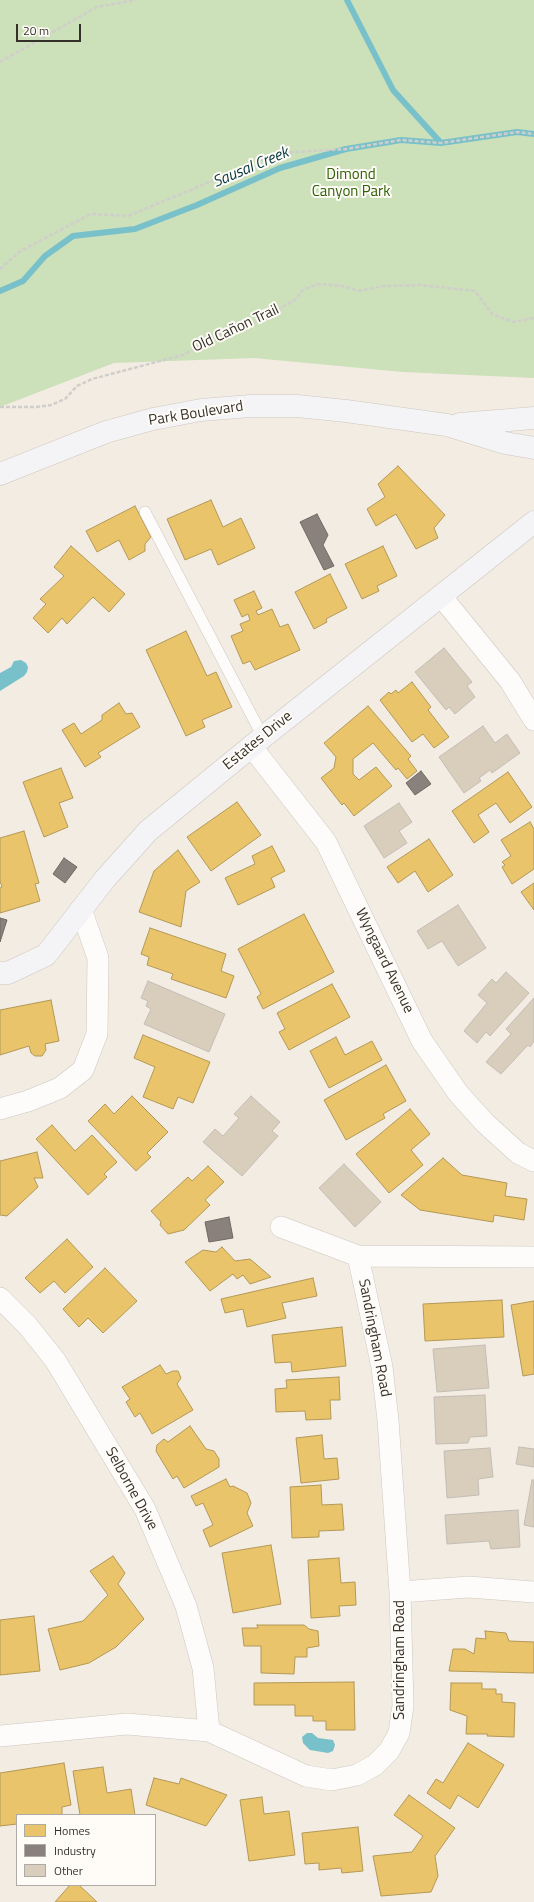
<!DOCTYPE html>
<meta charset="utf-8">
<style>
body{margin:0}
#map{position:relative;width:534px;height:1902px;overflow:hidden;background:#f3ece2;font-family:"Titillium Web",sans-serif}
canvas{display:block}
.legend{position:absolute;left:16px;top:1814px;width:140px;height:72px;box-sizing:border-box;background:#fffcf8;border:1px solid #aeaaa5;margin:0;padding:5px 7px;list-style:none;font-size:12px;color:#353029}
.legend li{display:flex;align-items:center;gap:8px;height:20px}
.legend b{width:20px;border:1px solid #aeaaa5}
.scale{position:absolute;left:16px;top:24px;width:65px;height:18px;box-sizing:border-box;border:2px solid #353029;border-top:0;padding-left:5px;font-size:12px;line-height:14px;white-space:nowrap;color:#353029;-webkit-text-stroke:3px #fffcf8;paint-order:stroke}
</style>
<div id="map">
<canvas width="534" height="1902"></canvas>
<ul class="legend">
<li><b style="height:11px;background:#e9c46a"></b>Homes</li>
<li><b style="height:11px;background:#8a817c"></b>Industry</li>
<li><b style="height:11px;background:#d9cdbc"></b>Other</li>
</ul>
<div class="scale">20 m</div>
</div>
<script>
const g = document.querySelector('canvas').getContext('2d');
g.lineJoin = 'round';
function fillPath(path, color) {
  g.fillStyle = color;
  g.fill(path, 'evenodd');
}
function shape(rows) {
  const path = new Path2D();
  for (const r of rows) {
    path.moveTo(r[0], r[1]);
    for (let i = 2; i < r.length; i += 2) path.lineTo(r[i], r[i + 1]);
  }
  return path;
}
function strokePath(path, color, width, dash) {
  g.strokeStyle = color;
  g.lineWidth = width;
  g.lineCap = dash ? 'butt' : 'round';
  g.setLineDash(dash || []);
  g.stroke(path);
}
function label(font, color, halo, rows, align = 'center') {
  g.font = font + ' "Titillium Web",sans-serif';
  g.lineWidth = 4;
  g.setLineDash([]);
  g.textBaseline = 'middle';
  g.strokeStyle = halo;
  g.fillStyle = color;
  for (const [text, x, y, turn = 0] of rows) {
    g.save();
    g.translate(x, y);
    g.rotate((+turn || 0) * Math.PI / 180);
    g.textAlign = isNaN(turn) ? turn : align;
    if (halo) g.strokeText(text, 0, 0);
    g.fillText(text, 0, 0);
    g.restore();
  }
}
fillPath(shape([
 [0,0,534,0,534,378,403,372,254,358,114,363,0,407]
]), '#cce0ba');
fillPath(shape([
 [21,660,26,663,28,667,27,672,24,676,0,691,0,673,11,667,14,661],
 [307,1733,312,1733,318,1738,333,1740,335,1745,333,1751,328,1753,310,1750,303,1743,302,1737]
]), '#79c1ca');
const homes = shape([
 [398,466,445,515,434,528,438,538,416,549,396,514,376,526,367,509,385,497,378,484,398,466],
 [211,500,223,527,241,518,255,548,218,565,211,549,185,560,167,519,211,500],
 [135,506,151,537,145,544,145,551,129,560,119,540,97,552,86,531,135,506],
 [71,546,125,594,109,612,93,597,67,624,62,618,48,633,33,618,46,604,40,599,64,576,54,567,71,546],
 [383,546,397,576,377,586,379,591,362,599,345,564,383,546],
 [330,574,347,608,326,619,327,622,314,629,295,592,330,574],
 [254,591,262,608,256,611,258,615,272,609,280,627,288,624,300,650,255,670,250,661,243,664,231,636,243,631,240,624,250,620,248,614,242,617,234,600,254,591],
 [186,631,207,676,216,672,232,707,202,720,205,727,186,736,146,650,186,631],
 [412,682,431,707,428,710,449,737,434,748,423,734,412,742,380,700,389,692,391,694,396,690,398,693,412,682],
 [119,703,126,714,132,713,140,727,98,753,101,757,85,767,62,730,74,723,81,734,102,720,102,715,119,703],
 [368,706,411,756,408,759,417,771,407,779,398,768,396,770,373,743,353,759,353,774,359,780,376,767,392,786,354,816,344,803,342,805,321,778,334,768,336,757,324,743,368,706],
 [61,768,73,798,59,803,68,827,44,837,23,782,61,768],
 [508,772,532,807,510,823,496,803,478,815,489,832,474,843,452,811,508,772],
 [237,802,261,835,211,871,187,837,237,802],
 [530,822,534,829,534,869,512,884,502,867,505,865,502,862,511,856,501,840,530,822],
 [24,831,39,883,35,884,40,901,0,913,0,888,2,887,0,881,0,838,24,831],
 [429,839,453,875,428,892,415,871,398,883,387,867,429,839],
 [272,846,285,871,271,878,275,887,238,905,225,878,255,864,252,856,272,846],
 [178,850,200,882,186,891,181,927,139,912,154,871,178,850],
 [534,883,534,910,521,892,534,883],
 [304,914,334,972,263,1009,257,997,261,994,238,949,304,914],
 [150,928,226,954,221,971,234,976,226,998,171,979,173,974,147,965,149,957,141,954,150,928],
 [332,984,350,1017,289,1050,279,1032,285,1029,277,1013,332,984],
 [51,1000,59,1041,45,1044,46,1050,42,1056,35,1056,31,1053,29,1046,0,1055,0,1010,51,1000],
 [143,1035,210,1062,193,1103,178,1097,173,1109,143,1097,155,1067,134,1058,143,1035],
 [336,1037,345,1055,372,1041,382,1060,329,1088,310,1051,336,1037],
 [386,1065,406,1101,383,1114,385,1118,346,1140,324,1100,386,1065],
 [132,1096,168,1132,147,1153,151,1157,136,1171,88,1121,105,1104,114,1114,132,1096],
 [410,1109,430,1134,411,1150,423,1165,389,1193,356,1154,410,1109],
 [52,1125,75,1151,92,1135,117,1162,104,1174,107,1177,88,1195,36,1139,52,1125],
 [37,1152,43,1178,34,1178,38,1187,7,1216,0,1215,0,1161,37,1152],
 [443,1158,462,1175,507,1183,505,1196,527,1199,524,1220,494,1215,493,1222,420,1210,401,1195,443,1158],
 [208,1166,224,1182,205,1200,210,1205,184,1230,168,1234,160,1225,161,1222,151,1211,188,1177,192,1181,208,1166],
 [67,1239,93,1267,65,1293,54,1281,40,1293,25,1278,67,1239],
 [222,1247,235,1261,250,1259,271,1277,250,1284,243,1275,237,1279,233,1274,210,1291,185,1262,203,1250,216,1252,222,1247],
 [105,1268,137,1301,103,1333,88,1318,79,1327,63,1309,105,1268],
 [313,1278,317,1296,282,1303,286,1318,247,1327,243,1309,225,1313,221,1299,313,1278],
 [502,1300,504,1337,425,1341,423,1304,502,1300],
 [534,1301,534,1374,523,1376,511,1305,534,1301],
 [342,1327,346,1366,292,1372,291,1362,275,1363,272,1335,342,1327],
 [160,1365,166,1374,173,1371,178,1371,181,1378,177,1384,193,1410,152,1434,140,1413,135,1417,126,1402,130,1399,122,1387,160,1365],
 [339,1377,340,1400,330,1400,331,1419,306,1420,305,1411,276,1412,275,1389,287,1388,286,1380,339,1377],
 [190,1426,206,1449,214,1451,219,1459,219,1467,184,1488,177,1476,173,1479,156,1451,157,1445,164,1439,168,1442,190,1426],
 [322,1435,324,1459,337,1458,339,1479,301,1483,296,1438,322,1435],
 [226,1479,230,1487,233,1486,247,1493,251,1503,247,1513,253,1526,210,1547,203,1530,213,1525,203,1503,196,1506,191,1496,226,1479],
 [321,1485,322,1505,342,1504,344,1530,319,1531,319,1537,292,1538,290,1487,321,1485],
 [271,1545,281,1604,233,1613,222,1553,271,1545],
 [113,1556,125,1573,118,1584,144,1619,116,1647,89,1663,60,1670,48,1629,83,1621,108,1595,90,1571,113,1556],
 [339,1558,341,1583,355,1582,356,1605,339,1606,340,1616,311,1618,308,1560,339,1558],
 [34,1616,40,1671,0,1675,0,1620,34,1616],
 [257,1625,304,1625,309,1629,318,1631,319,1646,307,1648,307,1657,295,1657,294,1674,261,1673,261,1646,244,1646,242,1628,258,1628,257,1625],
 [485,1631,506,1633,509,1641,534,1642,534,1673,449,1671,453,1649,465,1649,474,1654,476,1638,486,1639,485,1631],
 [354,1682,355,1730,326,1730,326,1721,313,1721,313,1716,295,1716,295,1705,254,1705,254,1683,354,1682],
 [451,1683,482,1683,482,1689,496,1689,496,1694,502,1694,502,1702,515,1703,514,1737,487,1736,488,1734,466,1734,467,1716,450,1710,451,1683],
 [468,1743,504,1765,478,1808,458,1795,450,1809,427,1793,436,1779,443,1783,468,1743],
 [64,1763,71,1805,62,1807,62,1815,17,1815,17,1824,0,1826,0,1773,64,1763],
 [103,1767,107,1793,131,1789,135,1815,80,1815,73,1771,103,1767],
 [154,1778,179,1784,181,1778,227,1795,206,1826,146,1805,154,1778],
 [409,1795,455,1828,435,1856,438,1876,431,1892,381,1896,373,1856,412,1852,423,1836,394,1815,409,1795],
 [262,1797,264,1814,289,1811,295,1855,249,1861,240,1800,262,1797],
 [358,1827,363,1871,342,1873,341,1868,319,1870,319,1863,305,1864,302,1833,358,1827],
 [70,1885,79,1885,97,1902,55,1902,70,1885]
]);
fillPath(homes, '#e9c46a');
strokePath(homes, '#b39856', 1);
const industry = shape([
 [317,514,328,535,323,545,334,566,324,570,300,522,317,514],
 [421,771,431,784,415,795,406,783,421,771],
 [64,858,77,867,65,883,53,874,64,858],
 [0,918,7,920,0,942,0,918],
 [229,1217,233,1238,209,1242,205,1222,229,1217]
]);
fillPath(industry, '#8a817c');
strokePath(industry, '#706963', 1);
strokePath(shape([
 [347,0,393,90,441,143],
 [0,291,23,281,45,256,73,236,135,229,197,205,280,168,346,149,401,140,441,143,517,132,534,134]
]), '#79c1ca', 6);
const building = shape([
 [444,648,472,682,467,686,475,697,455,714,449,707,446,710,415,672,444,648],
 [483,726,495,743,507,734,520,753,492,773,490,770,479,778,481,781,464,793,439,757,483,726],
 [399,803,412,822,399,831,407,843,384,858,364,826,399,803],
 [458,905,486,948,458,966,442,941,428,949,417,931,458,905],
 [506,972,529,993,490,1036,486,1032,477,1043,464,1031,487,1003,478,995,492,979,496,983,506,972],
 [148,981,225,1014,209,1052,144,1024,151,1009,146,1006,148,1001,141,998,148,981],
 [534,998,534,1041,530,1047,528,1045,501,1074,486,1062,511,1034,506,1029,534,998],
 [251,1096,280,1122,272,1131,278,1136,242,1176,203,1142,215,1129,223,1136,239,1118,234,1114,251,1096],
 [344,1164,381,1202,355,1227,319,1188,344,1164],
 [485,1345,489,1388,437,1392,433,1349,485,1345],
 [485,1395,487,1436,470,1437,468,1443,436,1444,434,1397,485,1395],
 [519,1447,534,1449,534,1467,516,1464,519,1447],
 [490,1448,493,1477,478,1479,479,1495,447,1498,444,1451,490,1448],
 [532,1480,534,1480,534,1527,524,1525,532,1480],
 [518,1510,520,1547,491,1549,489,1541,447,1544,445,1515,518,1510]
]);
fillPath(building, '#d9cdbc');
strokePath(building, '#c3bdb5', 1);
const lane = shape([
 [145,512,263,737]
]);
const street = shape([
 [441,596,510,681,534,720],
 [251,746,326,842,422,1041,458,1093,485,1123,518,1153,534,1161],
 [0,1109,28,1101,60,1088,83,1070,97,1034,98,958,81,909],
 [281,1227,358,1256],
 [0,1298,27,1325,55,1360,145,1509,186,1606,203,1668,209,1731],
 [400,1592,469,1587,534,1592],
 [0,1736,127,1724,209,1731,306,1776,332,1780,357,1775,375,1765,389,1751,399,1733,403,1706,400,1592,388,1420,382,1367,358,1256,534,1257]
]);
const secondary = shape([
 [460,424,534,418],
 [0,474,106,432,153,419,201,410,250,406,297,406,346,411,447,425,505,443,534,448],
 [0,973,8,973,46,955,105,879,148,831,263,737,534,522]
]);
strokePath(lane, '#cdc7bf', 12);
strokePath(street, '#cdc7bf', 22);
strokePath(secondary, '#cdc7bf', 23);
strokePath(shape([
 [0,62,97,7,136,0],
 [0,269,19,252,91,214,128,216,279,153,346,149,401,140,441,143,517,132,534,134],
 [0,407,36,407,51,405,65,399,77,386,92,379,183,355,222,333,245,328,295,300,303,290,318,284,342,286,358,291,384,286,420,285,475,291,492,314,513,322,534,318]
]), '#d0cecb', 2.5, [4, 2]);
strokePath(lane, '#fdfcfb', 11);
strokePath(street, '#fdfcfb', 21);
strokePath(secondary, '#f4f4f6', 22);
label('15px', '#2e6206', '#fffcf8', [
 ["Dimond",351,175],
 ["Canyon Park",351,192]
]);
label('15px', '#353029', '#fffcf8', [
 ["Old Cañon Trail",236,329,-25],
 ["Park Boulevard",196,414,-9],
 ["Estates Drive",258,741,-39],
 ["Wyngaard Avenue",384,961,64],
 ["Sandringham Road",374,1338,79],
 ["Selborne Drive",131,1489,61],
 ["Sandringham Road",400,1660,-90]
]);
label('italic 16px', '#073a41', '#fffcf8', [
 ["Sausal Creek",251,168,-23]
]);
</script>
